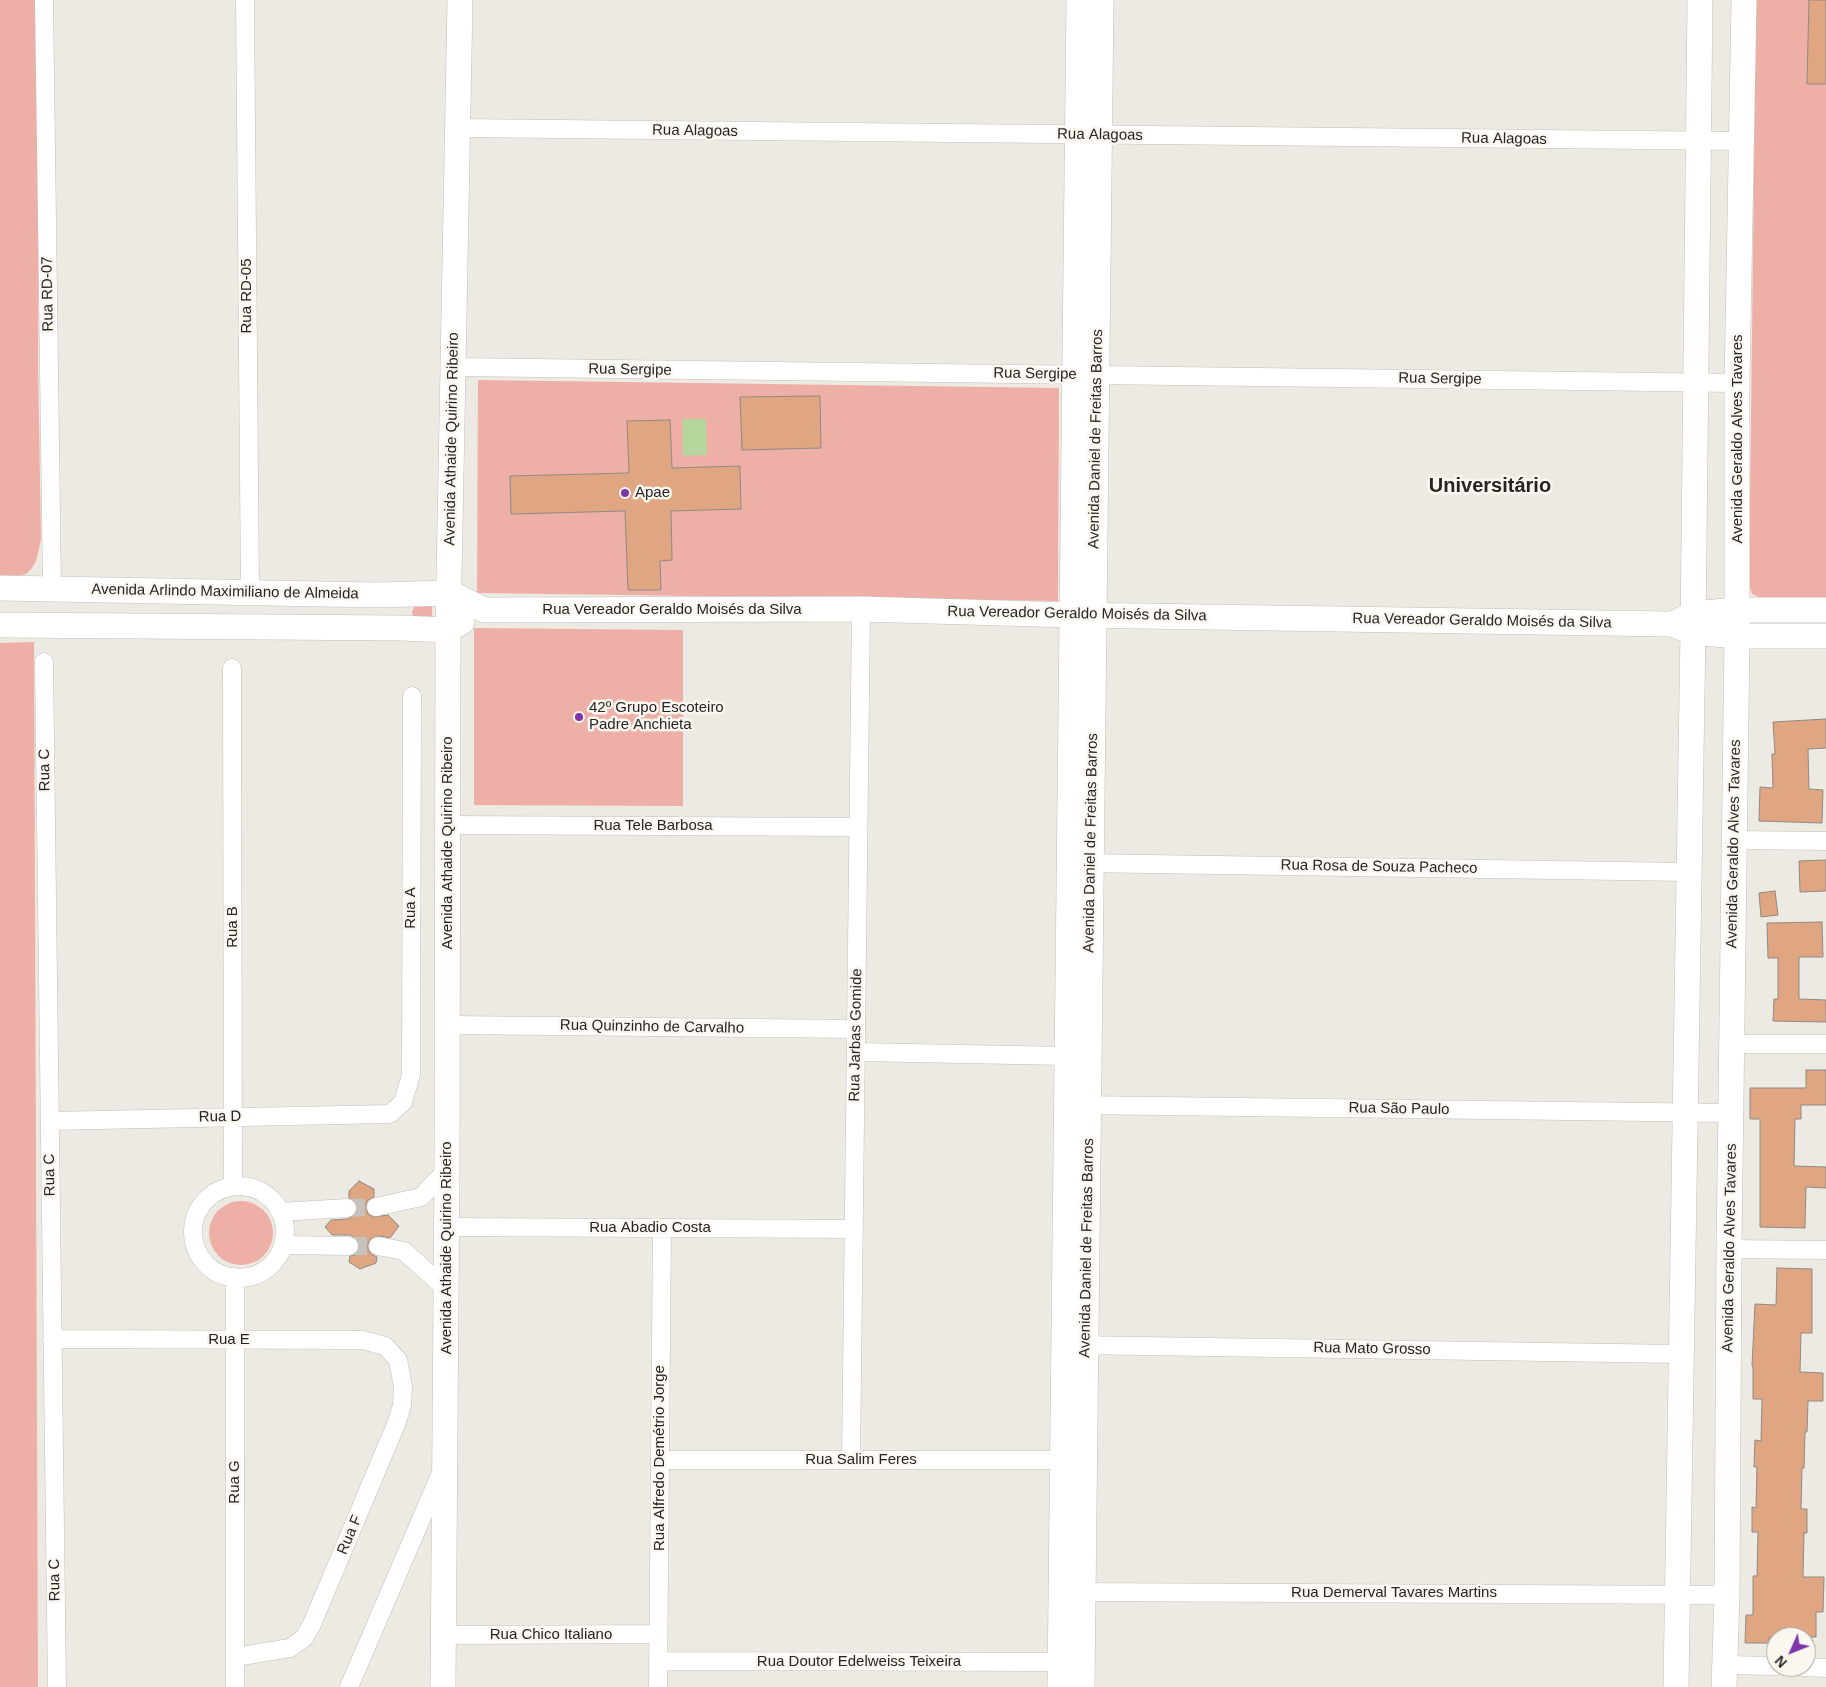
<!DOCTYPE html>
<meta charset="utf-8">
<style>
body{margin:0}
#map{position:relative;width:1826px;height:1687px;overflow:hidden;background:#ede9e3;font-family:Helvetica,sans-serif}
canvas{display:block}
.north{position:absolute;left:1766px;top:1627px;width:50px;height:50px;box-sizing:border-box;background:#faf6f0;border:1px solid #a5a29e;border-radius:50%;rotate:226deg;font-size:14px;font-weight:700;line-height:20px;text-align:center;color:#262523}
.north::after{content:'';display:block;margin:auto;width:18px;height:22px;background:#7c36aa;clip-path:polygon(50% 0,100% 100%,50% 72%,0 100%)}
</style>
<div id="map">
<canvas width="1826" height="1687"></canvas>
<div class="north">N</div>
</div>
<script>
const g = document.querySelector('canvas').getContext('2d');
g.lineJoin = 'round';
function fillPath(path, color) {
  g.fillStyle = color;
  g.fill(path, 'evenodd');
}
function shape(rows) {
  const path = new Path2D();
  for (const r of rows) {
    if (r.length === 3) {
      path.moveTo(r[0] + r[2], r[1]);
      path.arc(r[0], r[1], r[2], 0, 2 * Math.PI);
      continue;
    }
    path.moveTo(r[0], r[1]);
    for (let i = 2; i < r.length; i += 2) path.lineTo(r[i], r[i + 1]);
  }
  return path;
}
function strokePath(path, color, width, dash) {
  g.strokeStyle = color;
  g.lineWidth = width;
  g.lineCap = dash ? 'butt' : 'round';
  g.setLineDash(dash || []);
  g.stroke(path);
}
function label(font, color, halo, rows, align = 'center') {
  g.font = font + ' Helvetica,sans-serif';
  g.lineWidth = 5;
  g.setLineDash([]);
  g.textBaseline = 'middle';
  g.strokeStyle = halo;
  g.fillStyle = color;
  for (const [text, x, y, turn = 0] of rows) {
    g.save();
    g.translate(x, y);
    g.rotate((+turn || 0) * Math.PI / 180);
    g.textAlign = isNaN(turn) ? turn : align;
    if (halo) g.strokeText(text, 0, 0);
    g.fillText(text, 0, 0);
    g.restore();
  }
}
fillPath(shape([
 [0,0,36,0,39,197,38,361,41,540,36,561,32,568,26,574,12,578,0,578],
 [1756,0,1826,0,1826,598,1760,598,1752,594,1749,584],
 [478,380,1059,388,1058,601,477,593],
 [432,599,432,626,413,618,412,612,416,602],
 [474,628,683,630,683,806,474,805],
 [34,642,38,1687,0,1687,0,643],
 [241,1233,32]
]), '#eeafa7');
fillPath(shape([
 [682,419,706,419,707,455,683,456]
]), '#b6d69d');
const building = shape([
 [1809,0,1826,0,1826,84,1807,84,1809,0],
 [820,396,821,448,742,450,740,397,820,396],
 [670,420,672,468,740,466,741,509,671,511,672,560,660,561,661,590,628,590,625,511,511,514,510,476,629,473,627,421,670,420],
 [1826,719,1826,748,1808,749,1809,789,1823,790,1822,823,1759,821,1760,787,1773,788,1772,754,1775,754,1773,722,1826,719],
 [1826,860,1826,891,1800,892,1799,861,1826,860],
 [1775,891,1778,915,1761,917,1759,893,1775,891],
 [1822,922,1823,957,1799,957,1799,999,1826,1000,1826,1022,1773,1021,1774,999,1778,999,1778,958,1768,958,1767,923,1822,922],
 [1806,1070,1826,1070,1826,1105,1801,1105,1801,1119,1795,1119,1794,1166,1826,1167,1826,1188,1806,1187,1805,1228,1760,1227,1760,1119,1750,1119,1750,1088,1806,1088,1806,1070],
 [359,1181,374,1189,374,1197,368,1200,366,1204,368,1214,373,1217,388,1215,399,1226,390,1238,380,1236,370,1239,368,1244,368,1249,371,1254,377,1257,376,1263,360,1269,349,1262,350,1256,355,1255,358,1251,360,1246,358,1240,350,1235,332,1235,325,1227,331,1220,348,1219,356,1213,358,1207,356,1202,349,1198,349,1191,359,1181],
 [1777,1268,1812,1269,1812,1333,1801,1333,1800,1372,1823,1373,1823,1401,1808,1401,1807,1432,1805,1432,1804,1468,1802,1468,1801,1509,1807,1509,1807,1533,1804,1533,1803,1577,1824,1577,1823,1612,1816,1612,1816,1637,1769,1637,1769,1643,1745,1643,1746,1615,1753,1615,1753,1576,1757,1576,1758,1532,1752,1532,1752,1507,1756,1508,1757,1467,1754,1467,1755,1440,1761,1441,1762,1399,1753,1399,1753,1366,1752,1366,1755,1304,1776,1305,1777,1268]
]);
fillPath(building, '#dfa681');
strokePath(building, '#8f8a86', 1);
strokePath(shape([
 [347,1208,376,1207],
 [349,1246,378,1246]
]), '#c5c2bd', 18, [18, 9]);
const street = shape([
 [44,0,52,588],
 [245,0,250,593],
 [458,128,1741,141],
 [453,367,1737,383],
 [44,662,57,1687],
 [232,668,233,1186],
 [448,825,858,827],
 [1734,840,1826,841],
 [1081,863,1688,872],
 [448,1025,856,1029],
 [1732,1044,1826,1044],
 [856,1052,1067,1056],
 [1077,1105,1731,1113],
 [50,1121,390,1114,403,1102,411,1075,412,696],
 [239,1232,46],
 [376,1207,421,1197,447,1170],
 [280,1212,347,1208],
 [447,1227,854,1229],
 [283,1245,349,1246],
 [378,1246,404,1251,446,1289],
 [1729,1249,1826,1250],
 [235,1277,235,1687],
 [52,1339,363,1340,385,1346,398,1360,403,1387,402,1405,397,1422,312,1624,304,1638,290,1648,235,1657],
 [1074,1345,1681,1354],
 [660,1460,1063,1460],
 [851,1460,861,609],
 [1073,1592,1727,1595],
 [443,1635,658,1634],
 [658,1661,1060,1662],
 [1724,1665,1776,1666],
 [1802,1667,1826,1668],
 [349,1687,441,1473],
 [658,1687,662,1228]
]);
const secondary = shape([
 [0,588,376,595,450,593,484,610,861,609,1072,615,1670,624,1693,632,1737,636,1826,636],
 [1678,621,1693,614,1737,610,1826,610],
 [0,625,401,628,448,630,462,622],
 [443,1687,447,1170,448,630,460,0],
 [1060,1687,1079,0],
 [1082,1687,1101,0],
 [1676,1687,1693,632,1700,0],
 [1724,1687,1727,1595,1729,1249,1737,636,1737,383,1744,0]
]);
strokePath(street, '#c2bfb9', 19);
strokePath(secondary, '#c2bfb9', 26);
strokePath(street, '#fff', 18);
strokePath(secondary, '#fff', 25);
for (const [x, y, r, color] of [
 [625,493,5,"#7c36aa"],
 [579,717,5,"#7c36aa"]
]) {
  const dot = new Path2D();
  dot.arc(x, y, r, 0, 2 * Math.PI);
  g.fillStyle = color;
  g.fill(dot);
  strokePath(dot, '#faf6f0', 2);
}
label('15px', '#262523', '#faf6f0', [
 ["Rua Alagoas",695,131,1],
 ["Rua Alagoas",1100,135,1],
 ["Rua Alagoas",1504,139,1],
 ["Rua RD-07",48,294,-91],
 ["Rua RD-05",247,296,-90],
 ["Rua Sergipe",630,370,1],
 ["Rua Sergipe",1035,374,1],
 ["Rua Sergipe",1440,379,1],
 ["Avenida Athaide Quirino Ribeiro",452,439,-89],
 ["Avenida Daniel de Freitas Barros",1096,439,-89],
 ["Avenida Geraldo Alves Tavares",1738,439,-90],
 ["Avenida Arlindo Maximiliano de Almeida",225,592,1],
 ["Rua Vereador Geraldo Moisés da Silva",672,610],
 ["Rua Vereador Geraldo Moisés da Silva",1077,614,1],
 ["Rua Vereador Geraldo Moisés da Silva",1482,621,1],
 ["Rua C",45,770,-91],
 ["Rua Tele Barbosa",653,826],
 ["Avenida Athaide Quirino Ribeiro",448,843,-90],
 ["Avenida Daniel de Freitas Barros",1091,843,-89],
 ["Avenida Geraldo Alves Tavares",1734,844,-89],
 ["Rua Rosa de Souza Pacheco",1379,867,1],
 ["Rua A",411,908,-90],
 ["Rua B",233,927,-90],
 ["Rua Quinzinho de Carvalho",652,1027,1],
 ["Rua Jarbas Gomide",856,1035,-89],
 ["Rua São Paulo",1399,1109,1],
 ["Rua D",220,1117,-1],
 ["Rua C",50,1175,-91],
 ["Rua Abadio Costa",650,1228],
 ["Avenida Athaide Quirino Ribeiro",447,1248,-90],
 ["Avenida Daniel de Freitas Barros",1087,1248,-89],
 ["Avenida Geraldo Alves Tavares",1730,1248,-89],
 ["Rua E",229,1340],
 ["Rua Mato Grosso",1372,1349,1],
 ["Rua Alfredo Demétrio Jorge",660,1458,-90],
 ["Rua Salim Feres",861,1460],
 ["Rua G",235,1482,-90],
 ["Rua F",350,1535,-67],
 ["Rua C",55,1580,-91],
 ["Rua Demerval Tavares Martins",1394,1593],
 ["Rua Chico Italiano",551,1635],
 ["Rua Doutor Edelweiss Teixeira",859,1662]
]);
label('15px', '#262523', '#faf6f0', [
 ["Apae",635,493],
 ["42º Grupo Escoteiro",589,708],
 ["Padre Anchieta",589,725]
], 'left');
label('bold 20px', '#262523', '#faf6f0', [
 ["Universitário",1490,486]
]);
</script>
